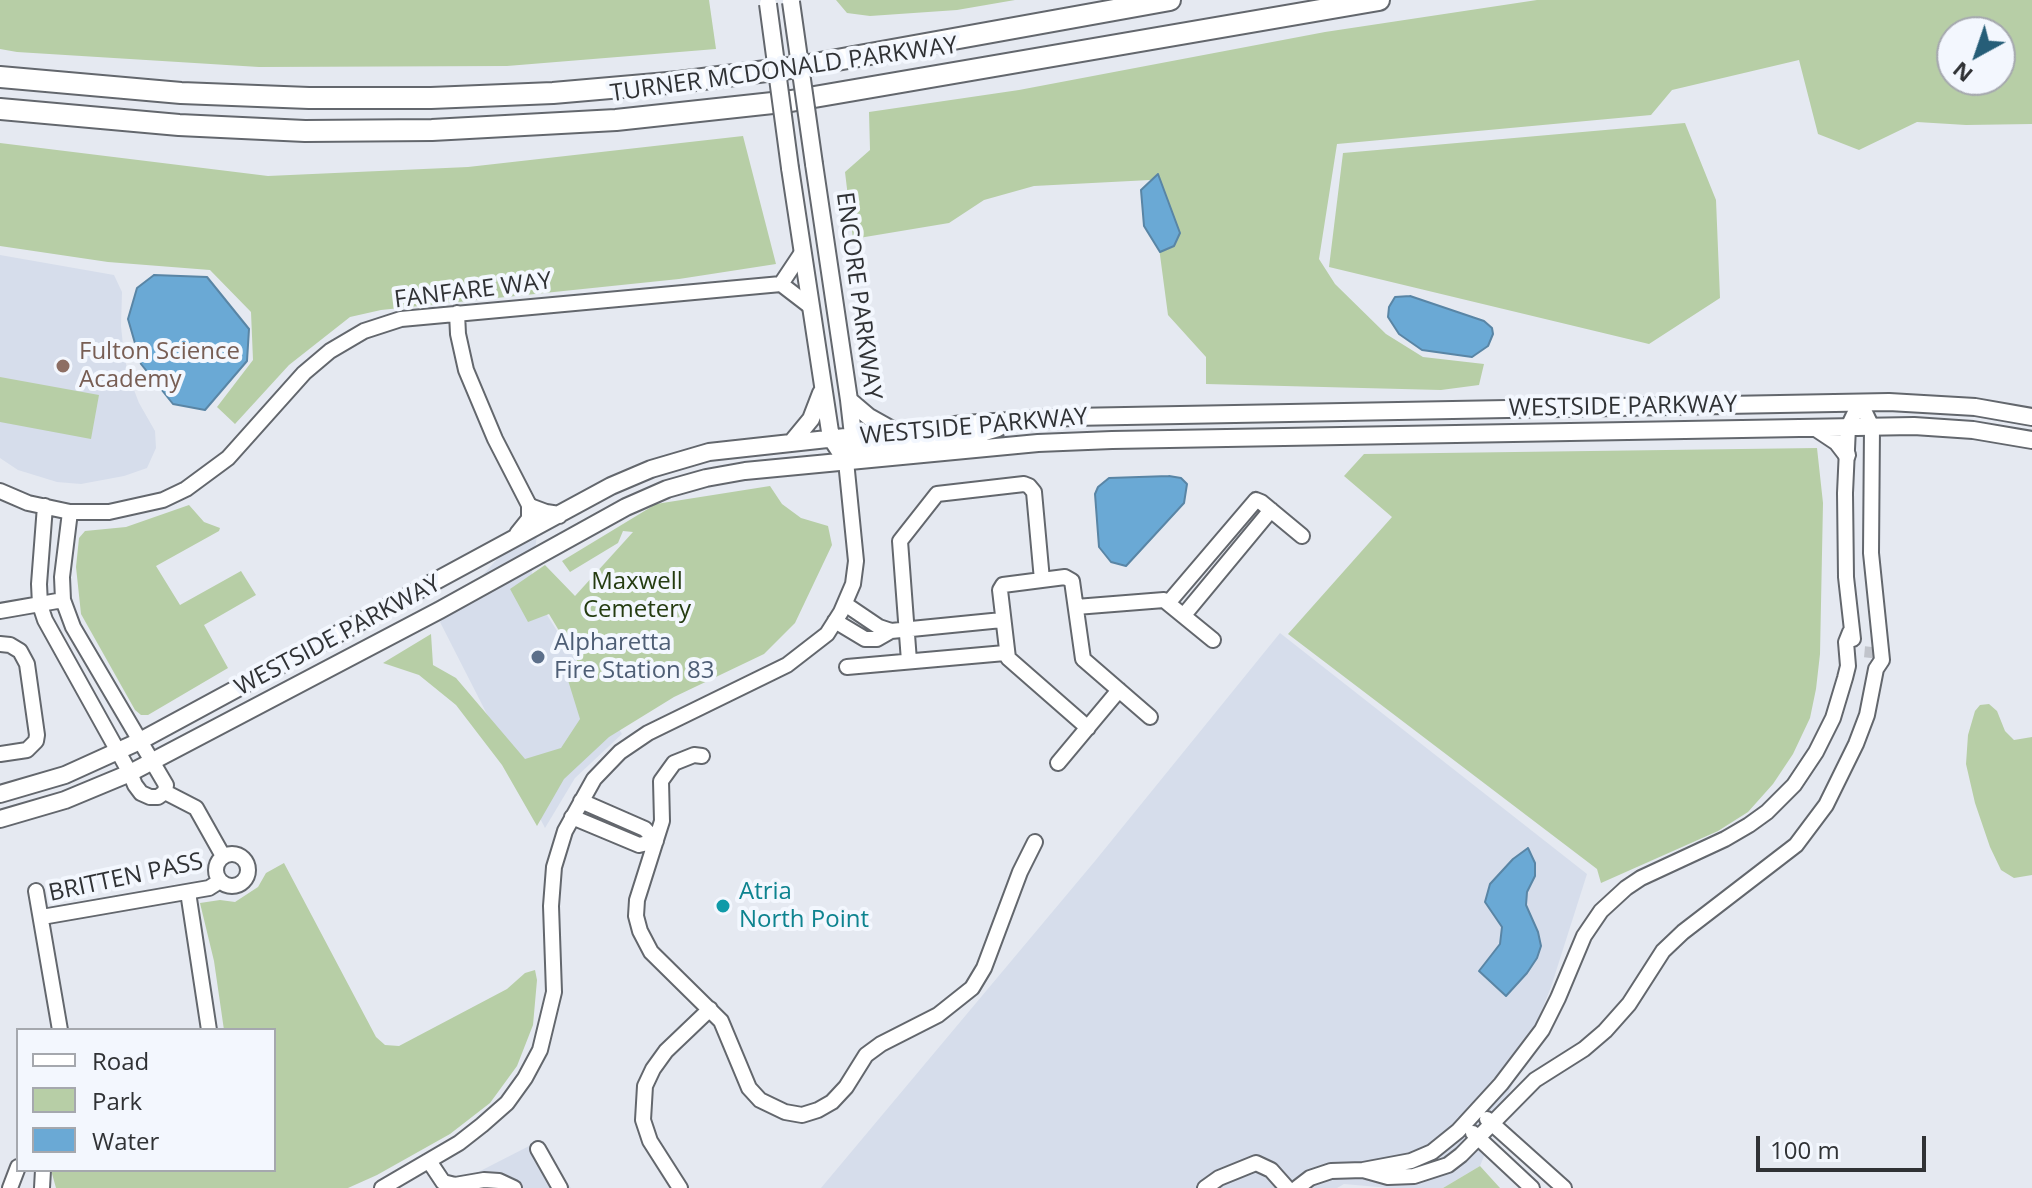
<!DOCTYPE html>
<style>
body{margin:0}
#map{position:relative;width:2032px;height:1188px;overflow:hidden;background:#e5e9f1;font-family:"Open Sans",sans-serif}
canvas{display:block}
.legend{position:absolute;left:16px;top:1028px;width:260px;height:144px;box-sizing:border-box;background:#f3f7fe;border:2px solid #a5a8ae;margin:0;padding:10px 14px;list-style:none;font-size:24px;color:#303235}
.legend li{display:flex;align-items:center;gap:16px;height:40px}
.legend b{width:40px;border:2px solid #a5a8ae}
.north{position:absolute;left:1936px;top:16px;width:80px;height:80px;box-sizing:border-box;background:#f3f7fe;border:2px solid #a5a8ae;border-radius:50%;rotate:220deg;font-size:22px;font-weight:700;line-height:32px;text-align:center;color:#303235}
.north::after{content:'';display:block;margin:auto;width:28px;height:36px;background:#265e78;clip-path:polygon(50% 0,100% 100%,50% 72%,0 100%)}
.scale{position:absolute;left:1756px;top:1136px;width:170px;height:36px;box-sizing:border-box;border:4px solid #303235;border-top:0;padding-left:10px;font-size:24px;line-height:28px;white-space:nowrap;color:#303235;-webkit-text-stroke:6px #f3f7fe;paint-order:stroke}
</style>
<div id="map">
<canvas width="2032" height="1188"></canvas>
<ul class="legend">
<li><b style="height:10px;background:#fff"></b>Road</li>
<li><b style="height:22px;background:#b7cea6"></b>Park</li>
<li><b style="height:22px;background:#6aa9d5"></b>Water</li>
</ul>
<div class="north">N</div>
<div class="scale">100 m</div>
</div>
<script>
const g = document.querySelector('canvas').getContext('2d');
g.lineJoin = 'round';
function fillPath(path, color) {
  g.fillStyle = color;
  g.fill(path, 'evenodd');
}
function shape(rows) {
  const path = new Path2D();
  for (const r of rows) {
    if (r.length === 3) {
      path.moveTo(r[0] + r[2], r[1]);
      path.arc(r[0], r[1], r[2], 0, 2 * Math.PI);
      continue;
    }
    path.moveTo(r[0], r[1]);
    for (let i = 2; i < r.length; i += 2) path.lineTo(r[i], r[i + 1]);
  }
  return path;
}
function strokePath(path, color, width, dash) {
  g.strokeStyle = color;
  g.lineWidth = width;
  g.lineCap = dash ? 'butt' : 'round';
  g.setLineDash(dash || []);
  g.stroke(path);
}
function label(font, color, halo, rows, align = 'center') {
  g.font = font + ' "Open Sans",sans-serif';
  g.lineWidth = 8;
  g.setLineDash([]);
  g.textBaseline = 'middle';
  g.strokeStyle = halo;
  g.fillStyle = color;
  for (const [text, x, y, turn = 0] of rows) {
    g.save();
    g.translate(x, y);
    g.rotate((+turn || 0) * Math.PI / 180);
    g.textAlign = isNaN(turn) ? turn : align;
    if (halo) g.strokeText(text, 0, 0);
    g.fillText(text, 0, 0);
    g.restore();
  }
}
fillPath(shape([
 [0,255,114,275,122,292,121,326,124,355,129,377,139,403,155,431,156,448,147,468,124,476,81,484,57,482,18,470,0,458],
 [540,512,530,588,622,734,575,778,545,828,440,622],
 [1280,633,1587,874,1551,987,1480,1166,1443,1188,1390,1188,1344,1184,1337,1188,821,1188,1095,861],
 [535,1143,571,1188,447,1188]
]), '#d6ddeb');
fillPath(shape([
 [0,0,709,0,716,49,507,66,259,67,17,52,0,49],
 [836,0,1015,0,957,10,870,16,847,13],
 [1537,0,2032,0,2032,124,1966,125,1917,122,1859,150,1818,134,1799,60,1672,90,1651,115,1337,144,1319,259,1335,284,1386,334,1423,357,1484,364,1479,385,1441,390,1206,384,1206,357,1168,315,1150,180,1034,186,984,200,949,223,853,239,845,172,870,150,869,112,1019,90,1325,32],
 [1952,32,2000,32,2000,80,1952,80],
 [1685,123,1716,200,1720,298,1649,344,1329,267,1343,153],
 [743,136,776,264,679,279,381,310,350,317,289,365,235,424,217,407,253,360,251,312,210,270,108,262,0,246,0,143,268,176,468,167],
 [0,377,99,395,91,439,0,422],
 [1817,448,1823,503,1820,654,1816,689,1810,718,1793,754,1773,784,1748,812,1718,831,1601,883,1597,869,1288,634,1392,517,1344,476,1364,454],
 [770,486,782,504,801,518,828,526,832,545,795,623,764,654,674,697,609,737,564,779,537,826,502,765,456,705,419,675,383,663,431,634,433,665,456,678,525,759,561,748,580,719,567,677,582,669,549,614,528,622,510,589,545,565,575,596,633,532,623,531,618,543,570,572,562,561,656,504],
 [189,505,204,522,220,528,219,531,156,566,180,605,241,571,256,595,204,625,228,668,148,715,141,715,135,710,81,614,76,567,79,538,85,531,126,527],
 [1989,704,1997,711,2005,731,2014,740,2032,737,2032,875,2014,878,2001,870,1990,847,1975,803,1966,764,1968,735,1975,711,1980,705],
 [284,863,376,1037,385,1045,399,1046,507,989,525,973,535,970,537,980,533,1025,517,1066,490,1103,450,1134,377,1175,348,1188,56,1188,51,1170,274,1170,274,1030,224,1030,214,961,200,903,220,900,235,902,258,887,266,873],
 [1480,1166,1500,1188,1443,1188]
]), '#b7cea6');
const water = shape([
 [1158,174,1180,233,1174,246,1160,252,1144,226,1141,190,1158,174],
 [154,275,207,277,249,329,247,361,205,410,173,404,141,364,128,319,137,288,154,275],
 [1410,296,1484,321,1492,328,1493,334,1488,346,1472,357,1422,350,1399,334,1388,317,1389,307,1395,297,1410,296],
 [1169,476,1181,478,1187,484,1184,503,1126,566,1111,562,1099,547,1095,494,1098,487,1109,478,1169,476],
 [1528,848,1535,863,1535,876,1527,892,1526,905,1538,932,1541,946,1537,958,1527,973,1506,996,1479,971,1500,944,1502,927,1485,902,1490,884,1513,859,1528,848]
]);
fillPath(water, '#6aa9d5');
strokePath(water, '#5985a5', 2);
strokePath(shape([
 [1871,658,1872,647]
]), '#c1c4cb', 14, [14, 7]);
const minor = shape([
 [781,284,803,251],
 [457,313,458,334,466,370,495,439,530,507],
 [0,491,28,503,70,512,109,512,163,500,186,489,228,458,304,373,330,351,364,331,401,319,781,284,811,307],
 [45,506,39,584,40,605,45,620,130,773,135,785,141,793,150,797,158,797,165,792,166,785,73,627,63,600,62,577,70,512],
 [1169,602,1256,500,1261,502,1302,536],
 [845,604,879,627,891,631,1002,620],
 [1076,607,1164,600,1213,640],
 [0,611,63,600],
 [1184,615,1271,510],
 [835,621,865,639,877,639,891,631],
 [1853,639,1846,577,1845,493,1848,427,1860,402],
 [0,644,10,645,20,651,27,664,37,735,36,741,27,750,0,754],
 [909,661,900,541,937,494,1024,484,1029,486,1034,492,1042,580],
 [847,667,1005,653],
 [1088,728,1008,658,1000,590,1003,585,1065,577,1072,581,1083,659,1150,717],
 [702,756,694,755,674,763,661,781,662,821,637,900,636,916,640,931,651,952,721,1021,749,1088,760,1100,785,1112,802,1115,818,1110,832,1102,846,1087,866,1055,881,1044,938,1015,972,988,984,968,1020,872,1035,842],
 [1058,763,1119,690],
 [165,792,196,808,223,856],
 [572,817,639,845,656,841,645,829,581,801],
 [232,870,16],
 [36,891,60,1030],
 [188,892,209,1030],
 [42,917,209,888,220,881],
 [1487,1119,1564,1188],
 [1473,1133,1532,1188],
 [538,1149,560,1188],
 [429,1161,443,1182,455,1185,484,1180,499,1181,514,1188],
 [1363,1170,1388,1177,1414,1176,1448,1165,1461,1155,1535,1080,1584,1049,1605,1031,1629,1004,1663,951,1683,932,1796,845,1826,805,1856,744,1867,715,1876,669,1882,660,1871,553,1872,427,1860,402],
 [10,1188,18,1167],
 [42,1188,43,1170],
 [382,1188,459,1143,482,1125,507,1103,525,1078,540,1050,554,992,551,906,554,867,565,831,594,779,620,752,648,733,787,665,827,634,841,612,853,584,856,561,846,461],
 [680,1188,650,1141,643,1120,645,1086,653,1069,666,1051,710,1009],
 [1205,1188,1219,1178,1256,1163,1271,1170,1287,1188],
 [1297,1188,1310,1178,1331,1171,1363,1170,1411,1161,1432,1152,1458,1131,1501,1084,1542,1030,1558,998,1584,936,1601,911,1626,888,1641,878,1725,839,1749,825,1767,812,1794,785,1816,752,1833,718,1845,678,1848,666,1846,642,1850,632]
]);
const major = shape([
 [814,164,849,400,853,435,850,444],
 [790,168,829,425,831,438,846,461],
 [849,400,869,417,894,431],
 [1816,428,1837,442,1847,455],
 [792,442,811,419,821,393],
 [850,457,871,446,971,436,998,428],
 [518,534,530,519,530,507,546,513,559,515],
 [0,794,65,775,140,741,611,486,651,469,709,452,964,424,1071,417,1889,402,1975,407,2032,417],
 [0,819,65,800,130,773,440,610,626,507,667,489,706,478,745,471,1038,443,1112,440,1914,426,1973,430,2032,440]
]);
const highway = shape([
 [0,77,181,93,309,98,431,98,553,93,679,82,798,67,1170,0],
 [0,109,179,125,305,131,432,130,616,120,791,101,1379,0]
]);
strokePath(minor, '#63676d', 18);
strokePath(major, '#63676d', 20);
strokePath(highway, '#63676d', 24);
strokePath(minor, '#fff', 14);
strokePath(major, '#fff', 16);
strokePath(highway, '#fff', 20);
const majorBridge = shape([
 [791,2,814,164],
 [768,4,790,168]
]);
strokePath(majorBridge, '#63676d', 20, []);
strokePath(majorBridge, '#fff', 16);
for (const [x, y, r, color] of [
 [63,366,8,"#8d6e63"],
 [538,657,8,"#5c6f8a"],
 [723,906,8,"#0f9aa8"]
]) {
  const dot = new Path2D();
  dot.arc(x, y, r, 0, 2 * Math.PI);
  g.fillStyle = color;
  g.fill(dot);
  strokePath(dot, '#f3f7fe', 3);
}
label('24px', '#303235', '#f3f7fe', [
 ["TURNER MCDONALD PARKWAY",784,70,-8],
 ["FANFARE WAY",473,291,-7],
 ["ENCORE PARKWAY",858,296,82],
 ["WESTSIDE PARKWAY",1623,407,-1],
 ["WESTSIDE PARKWAY",974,427,-5],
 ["WESTSIDE PARKWAY",338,636,-28],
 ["BRITTEN PASS",126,878,-12]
]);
label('24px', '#785e54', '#f3f7fe', [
 ["Fulton Science",79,352],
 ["Academy",79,380]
], 'left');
label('24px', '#253c11', '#f3f7fe', [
 ["Maxwell",637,582],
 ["Cemetery",637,610]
]);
label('24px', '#4e5e75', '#f3f7fe', [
 ["Alpharetta",554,643],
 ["Fire Station 83",554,671]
], 'left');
label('24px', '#0d838f', '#f3f7fe', [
 ["Atria",739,892],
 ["North Point",739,920]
], 'left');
</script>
